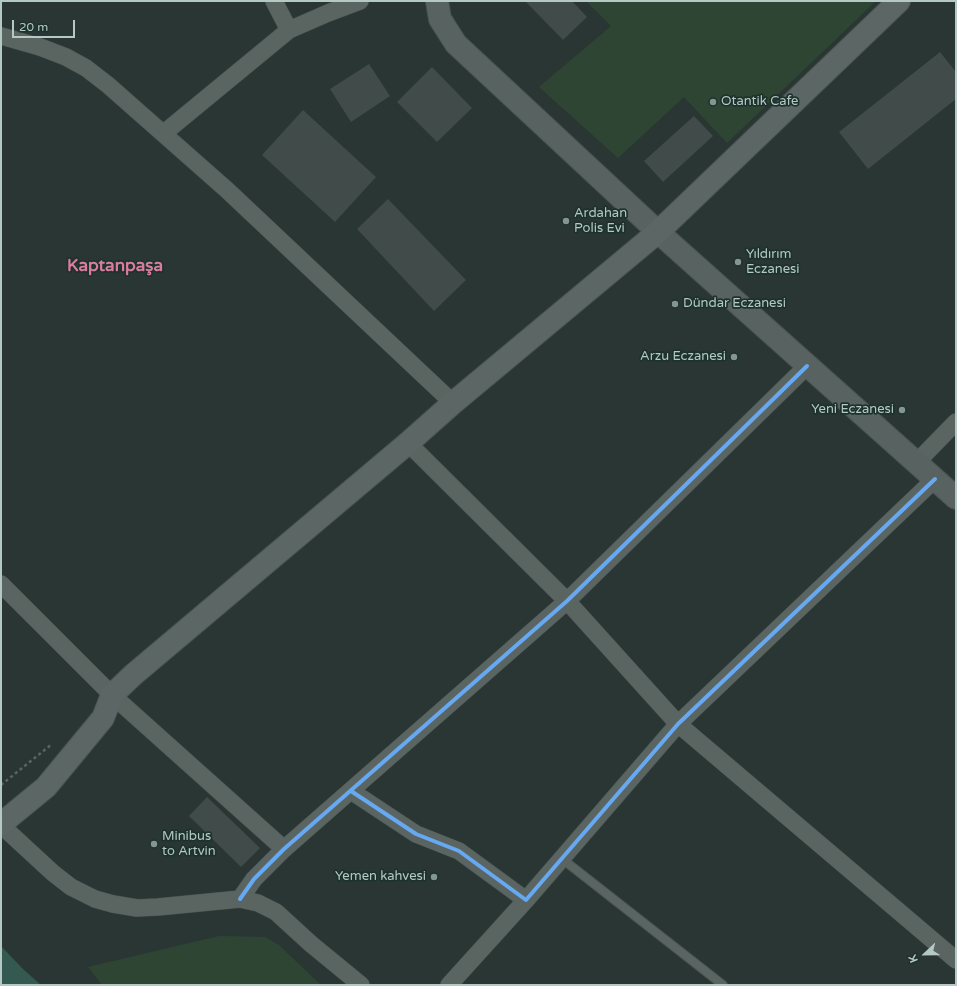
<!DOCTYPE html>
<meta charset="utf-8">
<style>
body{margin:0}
#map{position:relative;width:957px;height:986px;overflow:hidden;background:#2a3634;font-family:"Varela Round",sans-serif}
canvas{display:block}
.frame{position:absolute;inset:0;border:2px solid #b4c8c4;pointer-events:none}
.north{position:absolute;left:905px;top:934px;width:40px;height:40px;-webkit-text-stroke:3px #1d322d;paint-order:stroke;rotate:248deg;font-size:11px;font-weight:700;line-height:16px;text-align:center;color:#b4c8c4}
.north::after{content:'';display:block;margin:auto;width:14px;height:18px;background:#b4c8c4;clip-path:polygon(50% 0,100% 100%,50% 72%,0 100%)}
.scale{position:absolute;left:12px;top:20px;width:63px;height:18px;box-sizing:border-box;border:2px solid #b4c8c4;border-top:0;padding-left:5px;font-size:12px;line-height:14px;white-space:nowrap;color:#b4c8c4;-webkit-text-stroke:3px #1d322d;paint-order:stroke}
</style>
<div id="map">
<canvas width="957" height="986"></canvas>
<div class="frame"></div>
<div class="north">K</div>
<div class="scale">20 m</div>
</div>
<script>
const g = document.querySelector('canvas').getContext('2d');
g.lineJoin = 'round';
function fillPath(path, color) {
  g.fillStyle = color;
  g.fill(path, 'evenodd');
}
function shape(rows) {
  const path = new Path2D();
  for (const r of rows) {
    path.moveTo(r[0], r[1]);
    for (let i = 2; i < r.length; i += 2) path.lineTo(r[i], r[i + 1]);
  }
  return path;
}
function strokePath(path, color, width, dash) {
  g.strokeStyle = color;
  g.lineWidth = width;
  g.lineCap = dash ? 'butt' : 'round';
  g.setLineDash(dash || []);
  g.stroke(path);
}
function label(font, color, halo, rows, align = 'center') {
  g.font = font + ' "Varela Round",sans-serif';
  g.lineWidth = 3.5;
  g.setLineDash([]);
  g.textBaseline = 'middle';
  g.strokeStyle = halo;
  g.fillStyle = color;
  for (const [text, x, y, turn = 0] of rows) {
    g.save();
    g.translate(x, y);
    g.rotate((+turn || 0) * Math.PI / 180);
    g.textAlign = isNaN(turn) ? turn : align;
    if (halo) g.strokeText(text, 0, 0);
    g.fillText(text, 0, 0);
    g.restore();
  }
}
fillPath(shape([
 [586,1,876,1,727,143,684,97,618,158,539,87,611,26],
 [219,936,265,937,279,945,321,985,102,985,88,967]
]), '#2f4533');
fillPath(shape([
 [1,946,24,970,41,985,1,985]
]), '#335950');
fillPath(shape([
 [525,1,572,1,587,17,563,40],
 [940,52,956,72,956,99,868,169,839,132],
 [369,64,390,96,351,122,330,89],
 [432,67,472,108,437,142,397,102],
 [303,110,376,177,335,222,262,155],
 [694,116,713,136,663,182,644,161],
 [388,199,466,280,434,311,357,229],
 [207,797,260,848,241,867,189,816]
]), '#414b49');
const service = shape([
 [561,858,723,985]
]);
const minor = shape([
 [274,1,289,30],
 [1,36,40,47,66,57,86,68,108,85,227,190,453,403],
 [164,133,289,30,328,13,360,1],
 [408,443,567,601,678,724,956,960],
 [916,463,956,422],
 [1,584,112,695,284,849],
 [351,791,416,834,459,851,526,900,678,724,935,479],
 [1,825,53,873,71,887,95,899,113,904,137,908,158,907,240,899,258,903,276,912,311,944,361,985],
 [240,899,254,879,284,849,567,601,807,366],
 [449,985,526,900]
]);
const secondary = shape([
 [437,1,440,19,456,44,658,232,956,498]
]);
const primary = shape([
 [1,824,46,787,103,718,112,695,133,675,408,443,453,403,658,232,899,1]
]);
strokePath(service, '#48514f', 10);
strokePath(minor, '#48514f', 18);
strokePath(secondary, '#48514f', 24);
strokePath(primary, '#485351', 24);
strokePath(shape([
 [1,785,52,744]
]), '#5a6461', 2.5, [3, 3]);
strokePath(service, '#5a6562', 8);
strokePath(minor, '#5a6562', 17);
strokePath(secondary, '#586361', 22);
strokePath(primary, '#5c6765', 22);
strokePath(shape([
 [351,791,416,834,459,851,526,900,678,724,935,479],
 [240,899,254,879,284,849,567,601,807,366]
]), '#66a8f1', 4);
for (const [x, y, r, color] of [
 [713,102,4,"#849592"],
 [566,221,4,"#849592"],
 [738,262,4,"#849592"],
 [675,304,4,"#849592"],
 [734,357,4,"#849592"],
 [902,410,4,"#849592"],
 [154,844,4,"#849592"],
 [434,877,4,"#849592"]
]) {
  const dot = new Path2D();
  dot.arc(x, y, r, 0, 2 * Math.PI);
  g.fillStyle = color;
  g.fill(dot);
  strokePath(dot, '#1d322d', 1.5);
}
label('13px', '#b4c8c4', '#1d322d', [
 ["Otantik Cafe",721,102],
 ["Ardahan",574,214],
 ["Polis Evi",574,229],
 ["Yıldırım",746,255],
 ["Eczanesi",746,270],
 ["Dündar Eczanesi",683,304],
 ["Arzu Eczanesi",726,357,"right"],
 ["Yeni Eczanesi",894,410,"right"],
 ["Minibus",162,837],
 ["to Artvin",162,852],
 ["Yemen kahvesi",426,877,"right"]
], 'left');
label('bold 17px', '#d97c9f', '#1d322d', [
 ["Kaptanpaşa",115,267]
]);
</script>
